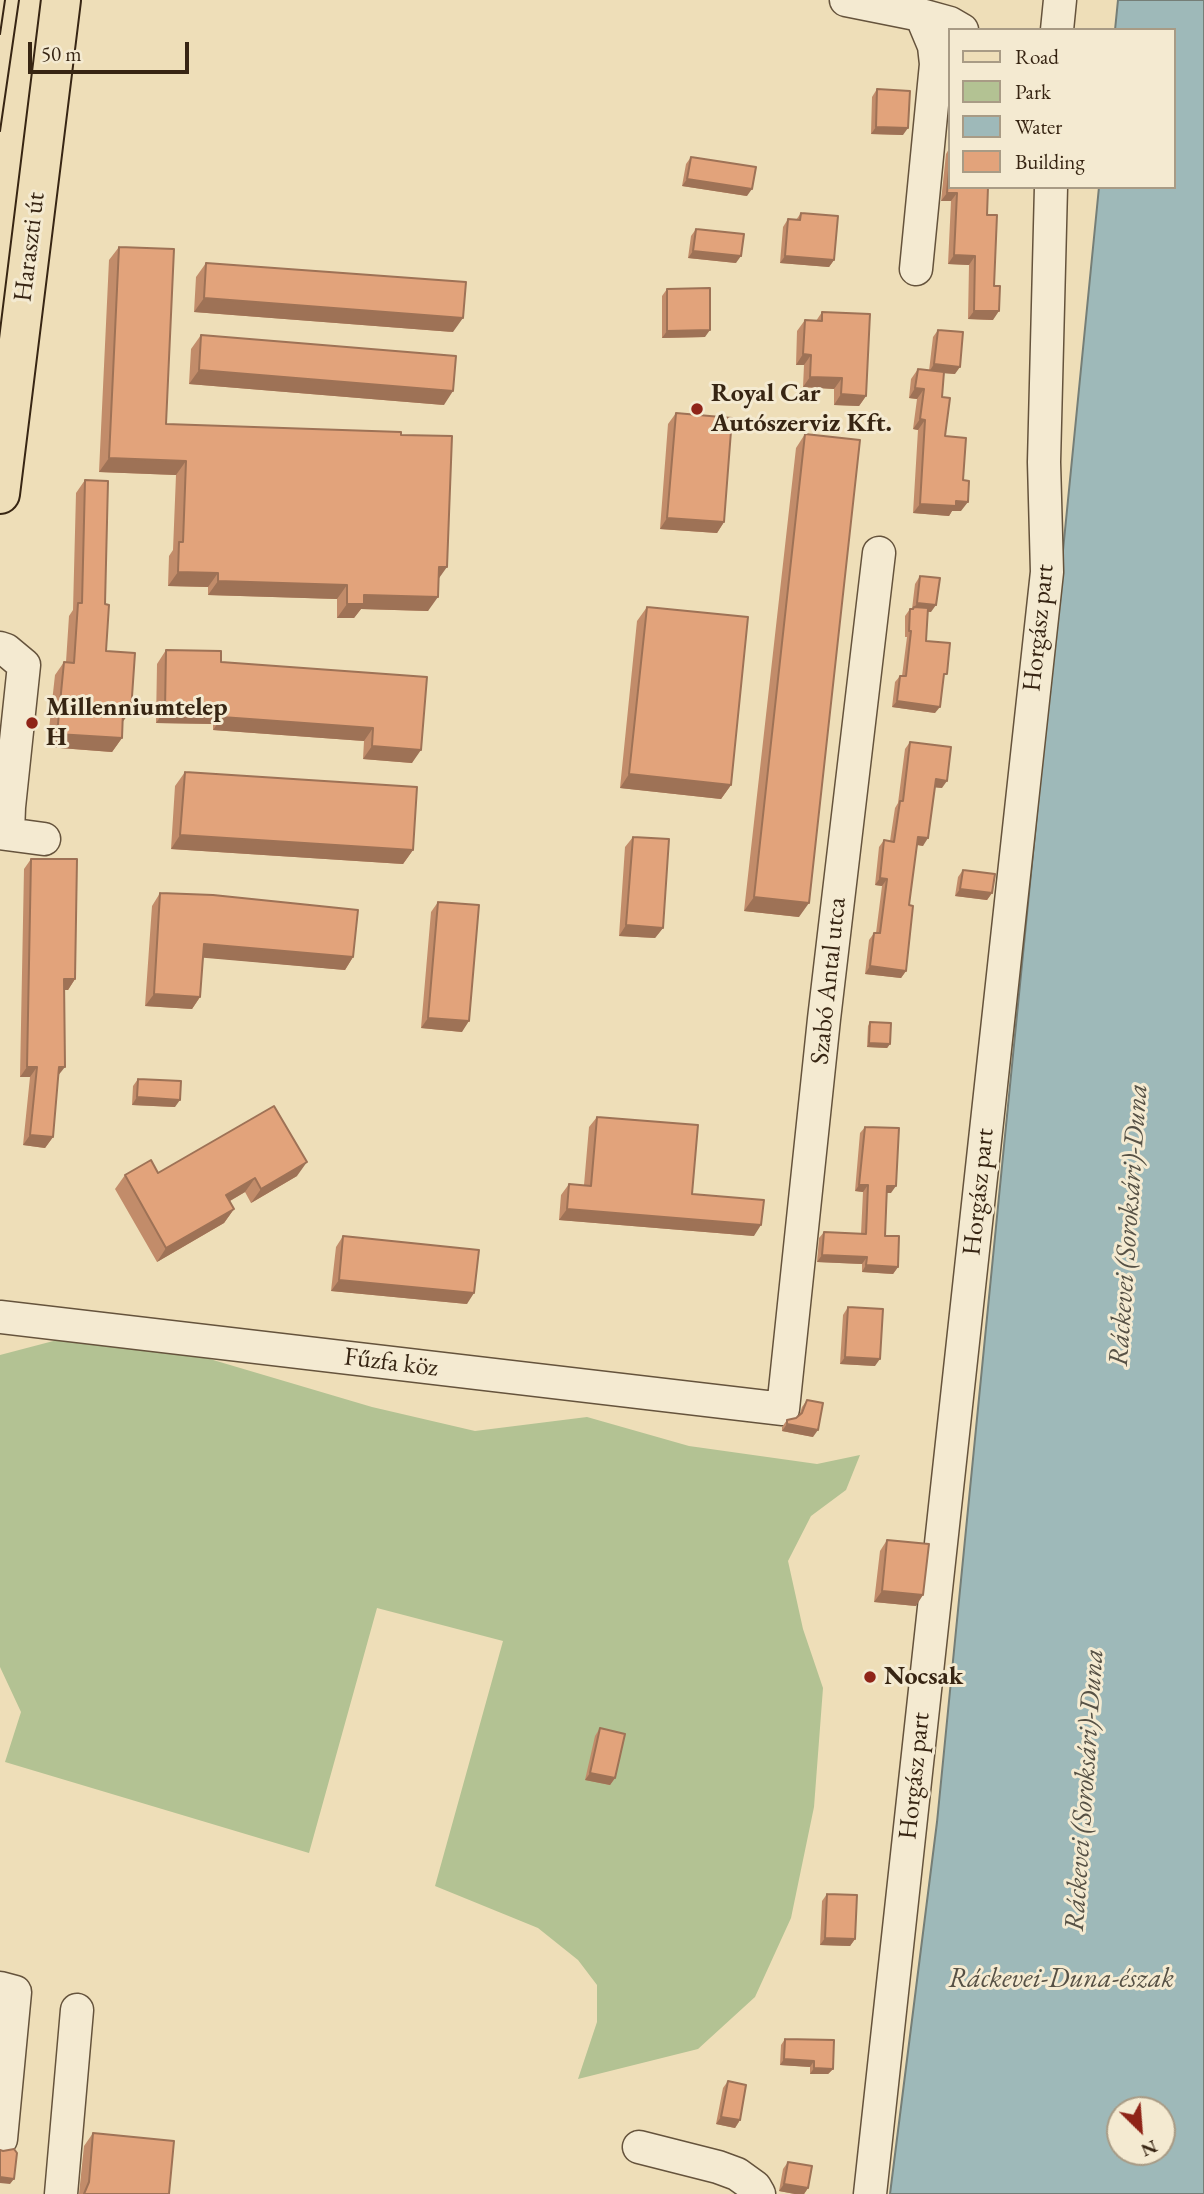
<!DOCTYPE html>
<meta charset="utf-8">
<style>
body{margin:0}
#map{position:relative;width:1204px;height:2194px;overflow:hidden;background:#eedeb8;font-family:"EB Garamond",serif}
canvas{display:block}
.legend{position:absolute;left:948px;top:28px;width:228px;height:161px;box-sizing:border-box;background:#f4ead1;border:2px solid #a89b85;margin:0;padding:9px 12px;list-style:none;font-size:21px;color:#372513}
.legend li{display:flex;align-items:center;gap:14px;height:35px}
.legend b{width:35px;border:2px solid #a89b85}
.north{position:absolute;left:1106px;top:2096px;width:70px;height:70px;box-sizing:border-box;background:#f4ead1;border:2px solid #a89b85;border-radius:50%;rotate:155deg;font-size:19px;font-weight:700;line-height:28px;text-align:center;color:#372513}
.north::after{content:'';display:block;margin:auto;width:24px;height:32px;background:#8f2418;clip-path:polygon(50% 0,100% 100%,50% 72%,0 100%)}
.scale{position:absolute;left:28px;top:42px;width:161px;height:32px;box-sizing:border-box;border:4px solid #372513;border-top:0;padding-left:9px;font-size:21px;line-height:24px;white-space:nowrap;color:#372513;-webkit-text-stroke:5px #f4ead1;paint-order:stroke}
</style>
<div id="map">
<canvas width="1204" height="2194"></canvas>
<ul class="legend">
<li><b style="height:9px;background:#eedeb8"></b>Road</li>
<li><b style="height:19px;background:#b3c293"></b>Park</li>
<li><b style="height:19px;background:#9eb9b9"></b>Water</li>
<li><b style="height:19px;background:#e2a37b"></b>Building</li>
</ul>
<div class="north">N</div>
<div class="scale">50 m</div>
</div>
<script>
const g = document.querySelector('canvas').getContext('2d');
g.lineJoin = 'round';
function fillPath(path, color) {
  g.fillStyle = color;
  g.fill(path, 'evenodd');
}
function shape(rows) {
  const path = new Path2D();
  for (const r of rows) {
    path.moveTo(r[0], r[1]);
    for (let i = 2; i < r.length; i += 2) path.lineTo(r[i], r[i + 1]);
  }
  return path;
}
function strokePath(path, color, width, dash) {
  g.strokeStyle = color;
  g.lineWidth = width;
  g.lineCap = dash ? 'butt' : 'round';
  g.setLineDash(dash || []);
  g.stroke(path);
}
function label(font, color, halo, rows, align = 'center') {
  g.font = font + ' "EB Garamond",serif';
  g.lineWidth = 6;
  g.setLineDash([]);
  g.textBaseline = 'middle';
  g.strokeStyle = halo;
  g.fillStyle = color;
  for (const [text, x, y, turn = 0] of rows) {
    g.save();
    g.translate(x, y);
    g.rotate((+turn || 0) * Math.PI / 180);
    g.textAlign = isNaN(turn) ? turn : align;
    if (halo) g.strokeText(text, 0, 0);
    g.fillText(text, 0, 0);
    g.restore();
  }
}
fillPath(shape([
 [61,1339,203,1357,372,1407,475,1431,587,1417,689,1446,817,1464,860,1455,846,1490,811,1516,788,1561,803,1629,823,1688,814,1807,791,1918,755,1997,698,2049,578,2079,597,2022,597,1985,578,1960,538,1928,435,1886,503,1641,377,1608,309,1853,5,1762,21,1712,0,1667,0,1355]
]), '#b3c293');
const water = shape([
 [1118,0,1204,0,1204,2194,890,2194,937,1822,1099,187,1174,187,1174,30,1115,30,1118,0],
 [1120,2110,1162,2110,1162,2152,1120,2152,1120,2110]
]);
fillPath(water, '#9eb9b9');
strokePath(water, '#757e77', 2);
const minor = shape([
 [846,0,921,15,950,23,962,30],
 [1057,30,1060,0],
 [916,269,936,64,934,46,921,15],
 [0,648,6,650,24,665,9,807,8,833],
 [0,833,44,839],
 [0,1317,783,1409,824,1019,879,553],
 [0,1988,15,1992,1,2139],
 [639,2147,718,2167,737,2174,755,2187,759,2194],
 [61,2194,77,2010],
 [870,2194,1047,572,1044,462,1051,187]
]);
const major = shape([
 [0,494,61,0]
]);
strokePath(minor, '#65533c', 35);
strokePath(major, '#372513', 42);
strokePath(minor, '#f4ead1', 32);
strokePath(major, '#eedeb8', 38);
strokePath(shape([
 [0,34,5,0],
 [0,131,19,0]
]), '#372513', 2);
fillPath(shape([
 [877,89,903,135,871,134,872,97],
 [950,147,950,187,987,215,994,286,993,320,968,319,969,265,948,264,951,201,941,201,946,154],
 [691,157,747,196,682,186,686,164],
 [801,213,834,260,829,267,780,263,783,227,788,219,796,220],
 [696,229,736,263,688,258,691,236],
 [119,247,166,424,401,435,439,579,428,611,361,609,354,618,337,618,337,599,208,595,208,587,168,586,169,556,173,550,176,475,99,472,109,260],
 [206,263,453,332,194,312,196,277],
 [667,289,705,337,662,338,662,296],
 [822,312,866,396,859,406,834,405,834,389,803,387,804,365,796,365,797,331,805,320,816,321],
 [938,330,955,374,944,373,942,397,945,436,961,511,952,511,949,516,913,513,918,430,913,429,917,399,909,398,911,379,918,369,929,371,933,337],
 [201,335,444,405,189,384,191,349],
 [676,413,724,522,717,533,660,529,668,424],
 [805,434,799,917,744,911,796,448],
 [85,480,105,604,106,651,123,723,122,738,112,752,47,747,55,675,64,662,66,662,69,616,73,610,76,493],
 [920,576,931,612,928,612,926,641,944,680,935,713,892,707,895,682,900,676,902,676,907,637,905,637,905,616,910,609,912,609,915,584],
 [647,607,731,785,721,799,620,788,637,621],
 [166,650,221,662,427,677,412,763,363,759,364,741,213,730,213,724,156,723,157,664],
 [910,742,942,788,935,787,923,846,917,845,909,905,906,971,901,978,865,974,869,940,874,933,876,933,882,886,875,885,879,847,884,840,890,841,895,808,898,803,905,749],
 [185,772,413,850,403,864,171,849,175,786],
 [633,837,663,928,655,938,619,936,625,847],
 [31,859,75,979,68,990,64,990,53,1137,45,1148,23,1145,30,1077,20,1077,24,869],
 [963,870,992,893,987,900,955,896,958,877],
 [160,893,353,957,345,970,203,957,200,997,192,1009,145,1006,152,906],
 [438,902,462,1032,421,1028,431,912],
 [870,1022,890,1044,887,1048,867,1047,868,1026],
 [138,1079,175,1107,132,1105,133,1086],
 [597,1117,692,1194,754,1236,559,1220,561,1195,569,1184,584,1185,589,1127],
 [865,1127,891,1193,887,1193,885,1236,898,1267,893,1274,862,1272,862,1264,817,1262,819,1238,824,1232,861,1234,863,1192,855,1191,860,1133],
 [158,1173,297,1176,251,1203,245,1192,230,1201,234,1209,224,1223,157,1262,115,1189,125,1175],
 [343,1236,467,1304,331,1291,336,1247],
 [848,1307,875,1366,840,1364,843,1315],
 [807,1400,813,1437,782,1431,782,1427,787,1420,796,1418,799,1416,802,1407],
 [887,1540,916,1606,874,1602,880,1551],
 [600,1728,615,1778,610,1785,585,1780,595,1736],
 [827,1894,855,1939,850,1946,820,1945,822,1901],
 [785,2039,833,2069,828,2074,810,2074,810,2067,780,2065,781,2045],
 [728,2081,740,2120,735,2128,716,2124,723,2088],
 [93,2133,169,2194,79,2194,84,2146],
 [788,2162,808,2188,804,2194,795,2194,779,2191,783,2169]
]), '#c28c6a');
fillPath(shape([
 [876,127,908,128,903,135,871,134],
 [687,179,752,189,747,196,682,186],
 [947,193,957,193,951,201,941,201],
 [693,251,741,256,736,263,688,258],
 [954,255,975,256,969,265,948,264],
 [785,256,834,260,829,267,780,263],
 [204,298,463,318,453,332,194,312],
 [974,311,999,311,993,320,968,319],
 [710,330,705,337,662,338,667,331],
 [803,354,811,355,804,365,796,365],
 [934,364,960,367,955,374,929,372],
 [199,370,453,391,444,405,189,384],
 [810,377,842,378,834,389,803,387],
 [915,388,924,389,917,399,909,398],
 [841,394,866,396,859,406,834,405],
 [920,419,925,420,918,430,913,429],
 [109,458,186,461,176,475,99,472],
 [956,501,968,502,961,511,952,511,949,516,913,513,920,504],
 [667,518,724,522,717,533,660,529],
 [439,567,447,567,437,581],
 [178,572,218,573,208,587,168,586],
 [218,581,347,585,337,599,208,595],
 [364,595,438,597,428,611,361,609,354,618,337,618,347,604],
 [917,603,936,605,931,612,913,610],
 [897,701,940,707,935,713,892,707],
 [165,710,222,711,213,724,156,723],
 [123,711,131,711,121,724],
 [222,717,373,728,364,741,213,730],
 [57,734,122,738,112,752,47,747],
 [372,746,421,750,412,763,363,759],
 [629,774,731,785,721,799,620,788],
 [936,779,947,781,942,788,931,787],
 [180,835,413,850,403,864,171,849],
 [918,837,928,838,923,846,913,844],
 [880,878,887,879,882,886,875,885],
 [960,889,992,893,987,900,955,896],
 [754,897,809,903,799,917,744,911],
 [626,925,663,928,655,938,619,936],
 [204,944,353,957,345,970,195,957],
 [870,966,906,971,901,978,865,974],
 [64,979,75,979,68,990,57,990],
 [154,994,200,997,192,1009,145,1006],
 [428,1018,469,1021,462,1032,421,1028],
 [869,1043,890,1044,887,1048,867,1047],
 [27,1067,37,1067,30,1077,20,1077],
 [59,1067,65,1067,57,1077],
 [137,1097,180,1100,175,1107,132,1105],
 [30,1135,53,1137,45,1148,23,1145],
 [307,1162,297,1176,251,1203,261,1189],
 [255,1178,245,1192,216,1209,226,1195],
 [859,1185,868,1185,863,1192,855,1191],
 [887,1186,896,1186,891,1193,883,1193],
 [234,1209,224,1223,157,1262,166,1248],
 [567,1209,761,1225,754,1236,559,1220],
 [822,1255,867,1257,862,1264,817,1262],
 [866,1265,898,1267,893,1274,862,1272],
 [339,1280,474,1293,467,1304,331,1291],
 [845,1357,880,1359,875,1366,840,1364],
 [787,1424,818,1430,813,1437,782,1431],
 [882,1591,923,1595,916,1606,874,1602],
 [590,1773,615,1778,610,1785,585,1780],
 [825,1938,855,1939,850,1946,820,1945],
 [784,2059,814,2061,810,2067,780,2065],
 [814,2068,833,2069,828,2074,810,2074],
 [721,2117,740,2120,735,2128,716,2124],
 [0,2177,14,2179,10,2184,0,2183],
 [784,2184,808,2188,804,2194,795,2194,779,2191]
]), '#9e7256');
const building = shape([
 [877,89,910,91,908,128,876,127,877,89],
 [691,157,756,167,752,189,687,179,691,157],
 [950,159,950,187,988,187,987,215,997,215,994,286,1000,286,999,311,974,311,975,256,954,255,957,193,947,193,950,159],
 [801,213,838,216,834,260,785,256,788,219,800,220,801,213],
 [696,229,744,234,741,256,693,251,696,229],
 [119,247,174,249,166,424,401,432,401,435,452,436,447,567,439,567,438,597,364,595,364,604,347,604,347,585,218,581,218,573,178,572,179,542,183,542,186,461,109,458,119,247],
 [206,263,466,282,463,318,204,298,206,263],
 [710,288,710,330,667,331,667,289,710,288],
 [822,312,870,314,866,396,841,394,842,378,810,377,811,355,803,354,805,320,822,321,822,312],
 [938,330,963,332,960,367,934,364,938,330],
 [201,335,456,356,453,391,199,370,201,335],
 [918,369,944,372,942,397,950,398,945,436,966,438,963,480,969,481,968,502,956,501,956,506,920,504,925,420,920,419,924,389,915,388,918,369],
 [676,413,732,418,724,522,667,518,676,413],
 [805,434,860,440,809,903,754,897,805,434],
 [85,480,108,481,105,604,109,605,106,651,135,653,131,711,123,711,122,738,57,734,64,662,74,663,78,603,82,603,85,480],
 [920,576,940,578,936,605,917,603,920,576],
 [647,607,748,617,731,785,629,774,647,607],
 [914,607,928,608,926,641,950,643,947,674,944,674,940,707,897,701,900,676,906,676,911,631,909,631,910,609,913,609,914,607],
 [166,650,221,651,221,662,427,677,421,750,372,746,373,728,222,717,222,711,165,710,166,650],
 [910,742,951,747,947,781,936,779,928,838,918,837,909,905,913,906,906,971,870,966,874,933,880,933,887,879,880,878,884,840,894,842,900,801,903,801,910,742],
 [185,772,417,787,413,850,180,835,185,772],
 [633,837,669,839,663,928,626,925,633,837],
 [31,859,77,859,75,979,64,979,65,1067,59,1067,53,1137,30,1135,37,1067,27,1067,31,859],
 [963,870,995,874,992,893,960,889,963,870],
 [160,893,213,895,358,910,353,957,204,944,200,997,154,994,160,893],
 [438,902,479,905,469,1021,428,1018,438,902],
 [870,1022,891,1023,890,1044,869,1043,870,1022],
 [138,1079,181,1081,180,1100,137,1097,138,1079],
 [274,1106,307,1162,261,1189,255,1178,226,1195,234,1209,166,1248,125,1175,151,1160,158,1173,274,1106],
 [597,1117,698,1125,692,1194,764,1200,761,1225,567,1209,569,1184,591,1186,597,1117],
 [865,1127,899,1128,896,1186,887,1186,885,1236,899,1236,898,1267,866,1265,867,1257,822,1255,824,1232,866,1234,868,1185,859,1185,865,1127],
 [343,1236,479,1250,474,1293,339,1280,343,1236],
 [848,1307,883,1309,880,1359,845,1357,848,1307],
 [807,1400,823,1403,818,1430,787,1424,787,1420,796,1418,802,1413,807,1400],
 [887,1540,929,1544,923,1595,882,1591,887,1540],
 [600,1728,625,1734,615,1778,590,1773,600,1728],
 [827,1894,857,1895,855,1939,825,1938,827,1894],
 [785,2039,834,2040,833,2069,814,2068,814,2061,784,2059,785,2039],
 [728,2081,746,2085,740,2120,721,2117,728,2081],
 [93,2133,174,2141,169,2194,84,2194,89,2182,93,2133],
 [14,2149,17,2153,14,2179,0,2177,0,2150,3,2151,14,2149],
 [788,2162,812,2166,808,2188,784,2184,788,2162]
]);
fillPath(building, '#e2a37b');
strokePath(building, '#9e7256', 2);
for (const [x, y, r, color] of [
 [697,409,7,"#8f2418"],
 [32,723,7,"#8f2418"],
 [870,1677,7,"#8f2418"]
]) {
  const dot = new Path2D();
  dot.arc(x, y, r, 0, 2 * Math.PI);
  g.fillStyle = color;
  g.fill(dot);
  strokePath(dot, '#f4ead1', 2.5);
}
label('26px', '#372513', '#f4ead1', [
 ["Haraszti út",30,247,-83],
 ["Horgász part",1039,628,-84],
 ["Szabó Antal utca",829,981,-84],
 ["Horgász part",979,1192,-84],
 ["Fűzfa köz",391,1363,7],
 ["Horgász part",915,1776,-84]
]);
label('bold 26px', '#372513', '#f4ead1', [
 ["Royal Car",711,394],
 ["Autószerviz Kft.",711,424],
 ["Millenniumtelep",46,708],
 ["H",46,738],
 ["Nocsak",884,1677]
], 'left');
label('italic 28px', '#565145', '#f4ead1', [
 ["Ráckevei (Soroksári)-Duna",1129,1225,-86],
 ["Ráckevei (Soroksári)-Duna",1085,1790,-86],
 ["Ráckevei-Duna-észak",1061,1979]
]);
</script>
